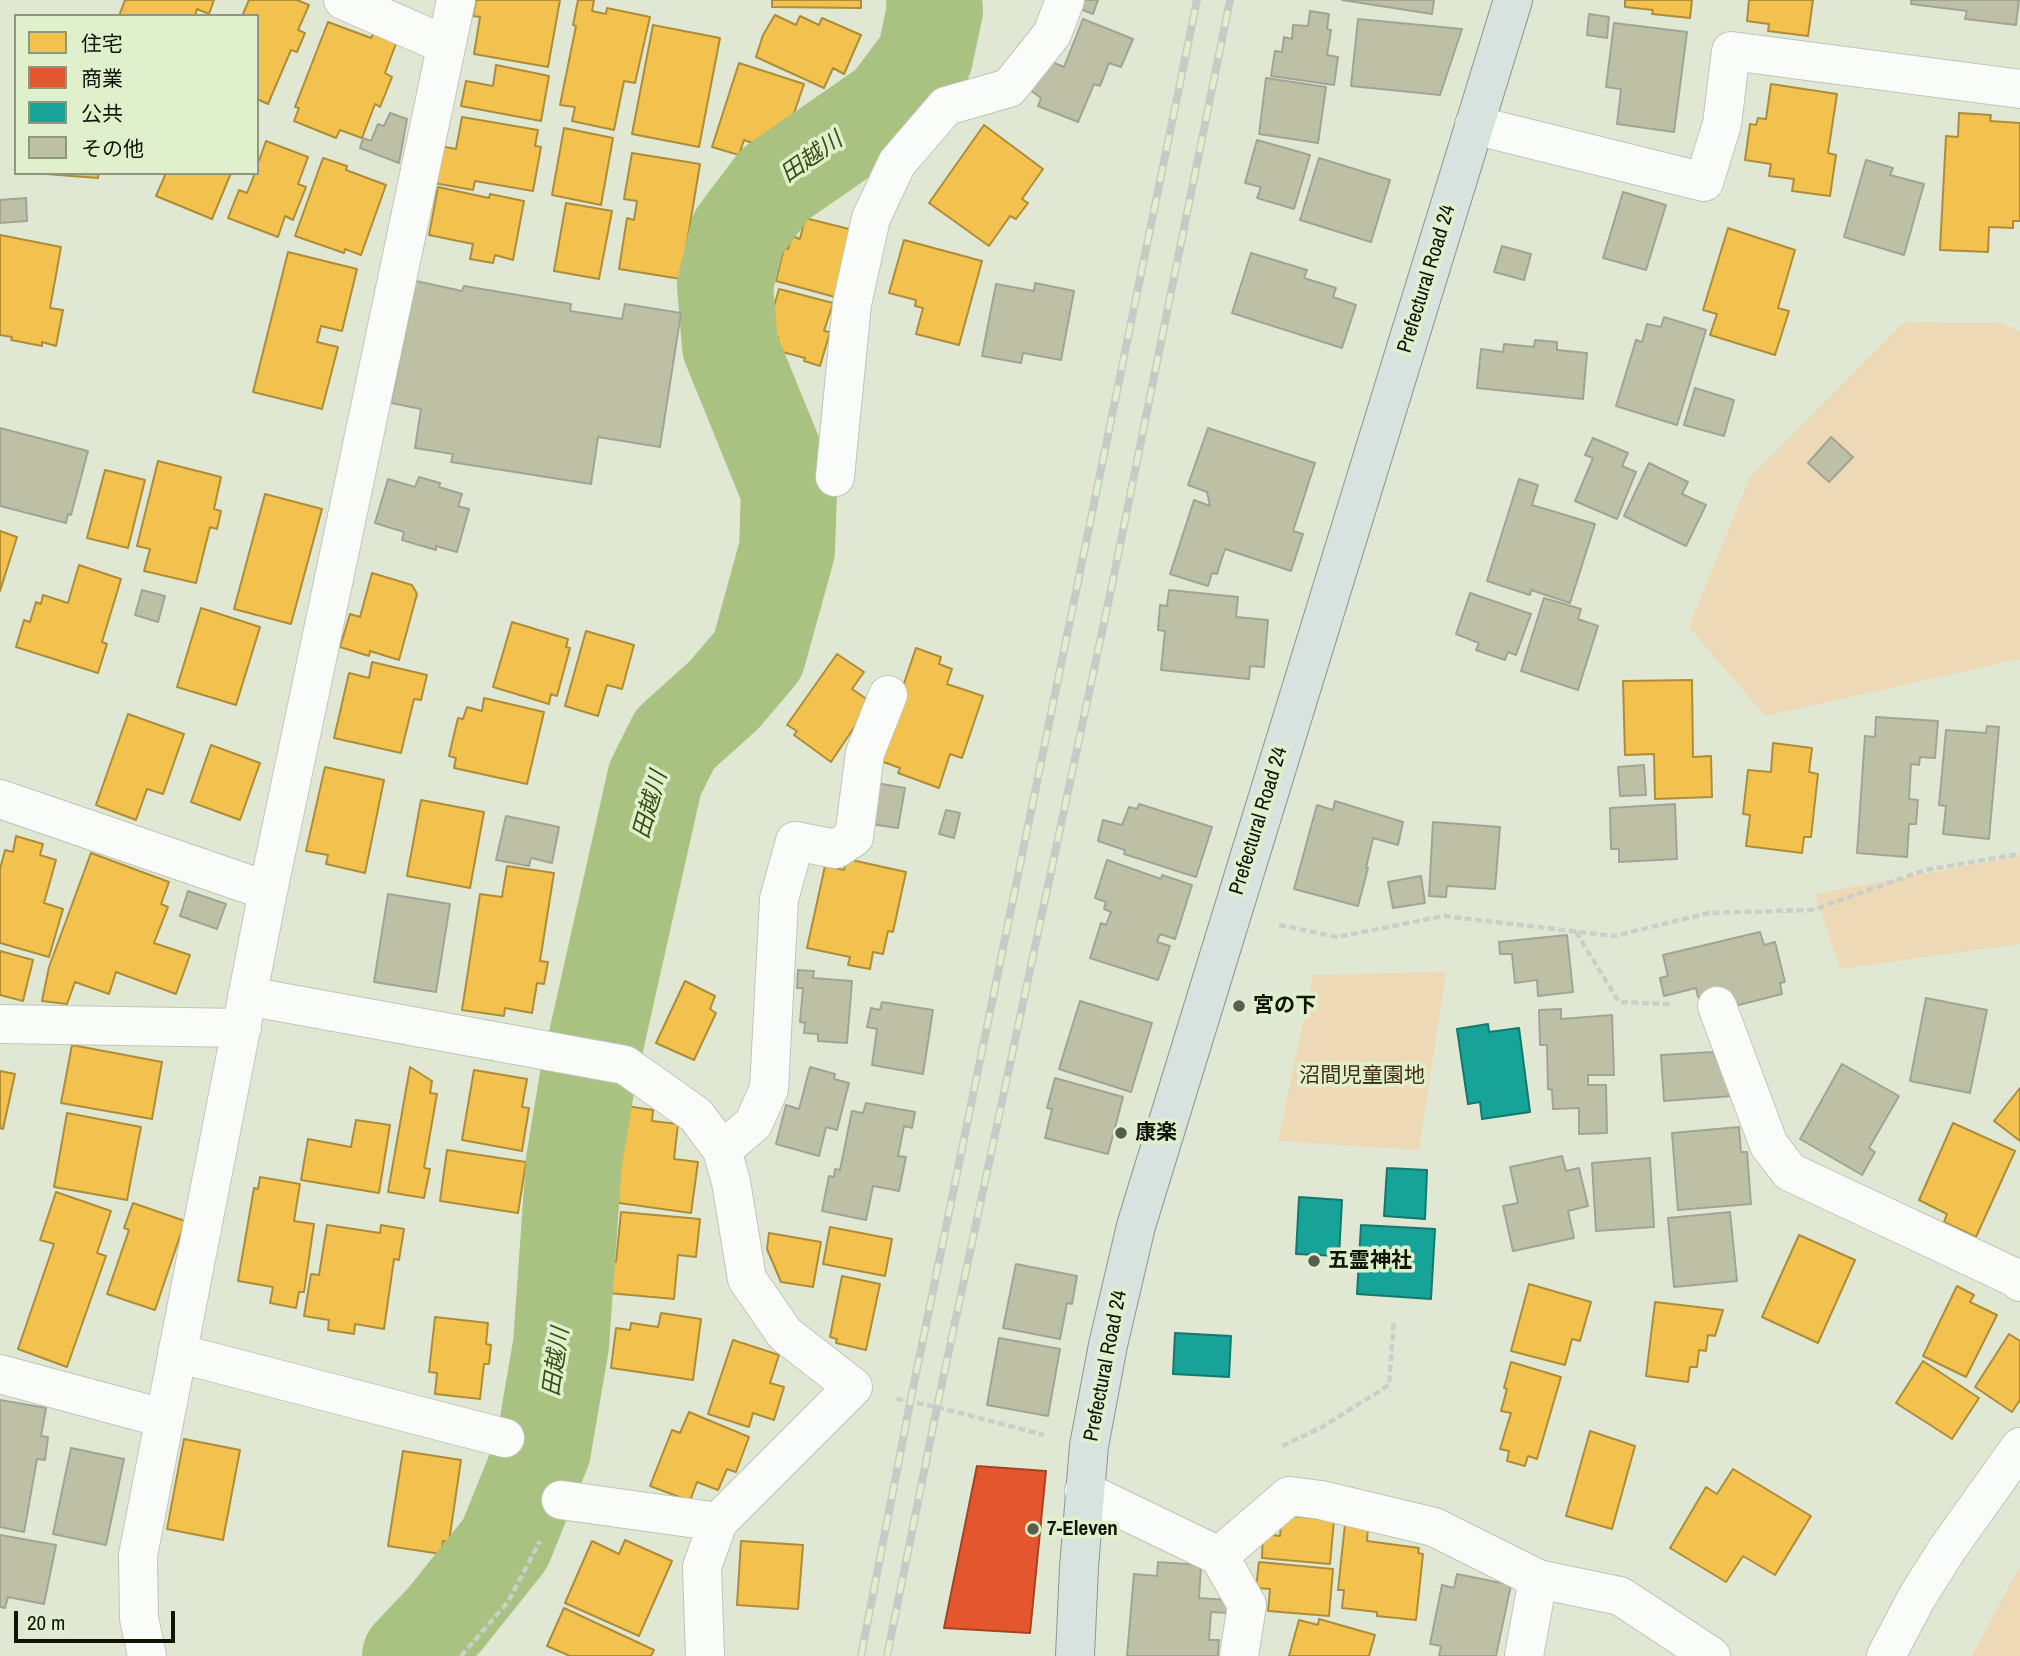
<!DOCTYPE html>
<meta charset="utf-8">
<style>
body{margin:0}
#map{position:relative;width:2020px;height:1656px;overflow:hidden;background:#e0e8d4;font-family:"Archivo Narrow","Noto Sans JP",sans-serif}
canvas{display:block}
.legend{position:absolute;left:14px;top:14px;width:245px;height:161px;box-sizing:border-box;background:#e1f0cc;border:2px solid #8d987e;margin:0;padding:9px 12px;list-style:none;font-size:21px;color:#101508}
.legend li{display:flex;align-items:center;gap:14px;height:35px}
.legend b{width:35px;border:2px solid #8d987e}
.scale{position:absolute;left:14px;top:1611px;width:161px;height:32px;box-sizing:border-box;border:4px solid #101508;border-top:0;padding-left:9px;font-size:21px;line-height:24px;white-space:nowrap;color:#101508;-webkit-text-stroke:5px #e1f0cc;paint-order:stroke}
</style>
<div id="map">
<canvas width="2020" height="1656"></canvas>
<ul class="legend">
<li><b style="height:19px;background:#f2c14e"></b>住宅</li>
<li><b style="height:19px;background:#e4572e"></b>商業</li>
<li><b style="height:19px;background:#17a398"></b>公共</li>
<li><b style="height:19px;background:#bec0a6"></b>その他</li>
</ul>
<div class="scale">20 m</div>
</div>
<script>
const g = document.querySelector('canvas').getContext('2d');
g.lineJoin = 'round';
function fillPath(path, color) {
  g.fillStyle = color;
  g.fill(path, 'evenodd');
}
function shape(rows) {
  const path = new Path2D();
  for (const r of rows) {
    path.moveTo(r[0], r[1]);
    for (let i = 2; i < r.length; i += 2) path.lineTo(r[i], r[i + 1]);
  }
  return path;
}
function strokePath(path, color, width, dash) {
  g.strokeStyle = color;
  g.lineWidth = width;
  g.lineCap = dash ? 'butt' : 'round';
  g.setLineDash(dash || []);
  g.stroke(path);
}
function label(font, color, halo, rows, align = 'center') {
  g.font = font + ' "Archivo Narrow","Noto Sans JP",sans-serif';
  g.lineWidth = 7;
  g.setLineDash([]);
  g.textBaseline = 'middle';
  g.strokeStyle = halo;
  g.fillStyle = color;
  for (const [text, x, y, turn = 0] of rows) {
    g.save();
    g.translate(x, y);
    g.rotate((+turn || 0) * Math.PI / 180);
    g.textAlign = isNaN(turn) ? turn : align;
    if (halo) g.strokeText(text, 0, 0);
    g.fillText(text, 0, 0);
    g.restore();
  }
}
fillPath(shape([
 [1904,322,2001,323,2020,332,2020,659,1765,716,1689,627,1750,477],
 [2020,856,2020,944,1840,969,1815,894],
 [1446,972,1419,1150,1278,1141,1313,975],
 [2020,1566,2020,1656,1972,1656,2007,1590]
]), '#eed9b7');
const homes = shape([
 [125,0,214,0,209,14,197,9,195,16,119,16,125,0],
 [249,0,297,0,309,5,298,30,305,33,297,52,291,50,268,104,257,99,257,16,242,16,249,0],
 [476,0,560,0,548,67,474,54,480,17,473,16,476,0],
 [578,0,594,0,592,11,606,14,607,8,650,17,635,83,624,81,614,130,572,121,575,107,560,105,576,26,573,25,578,0],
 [772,0,861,0,861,8,772,7,772,0],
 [1625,0,1692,0,1690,18,1652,14,1653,10,1625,7,1625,0],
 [1749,0,1813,0,1808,36,1768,31,1769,24,1747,21,1749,0],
 [775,15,796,25,800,16,819,25,822,18,861,35,844,74,833,68,824,88,756,57,763,35,775,15],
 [328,22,371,38,374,32,397,41,385,73,392,77,380,107,375,104,362,138,340,130,336,138,294,121,299,108,295,107,328,22],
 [653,25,720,38,699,147,632,134,653,25],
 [739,63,804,84,790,125,785,123,781,136,771,133,769,142,760,139,758,145,744,140,739,155,712,147,739,63],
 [496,65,549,76,541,121,461,106,466,81,493,86,496,65],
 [1771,84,1837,94,1828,153,1836,155,1830,196,1792,191,1794,179,1769,176,1771,164,1745,160,1750,124,1756,125,1758,118,1766,119,1771,84],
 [1959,113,1991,115,1990,121,2020,123,2020,221,2013,221,2013,228,1989,227,1988,252,1940,250,1946,136,1958,137,1959,113],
 [462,117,538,130,535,146,541,147,533,191,475,181,473,190,434,183,440,146,456,149,462,117],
 [984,125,1043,169,1022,199,1028,203,1016,219,1010,216,989,246,929,203,984,125],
 [564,128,613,138,601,205,552,195,564,128],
 [266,141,308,157,298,184,306,187,293,220,285,216,278,237,228,218,239,190,247,193,255,173,257,173,257,166,266,141],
 [632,153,700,164,681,279,619,269,627,218,634,220,637,201,624,199,632,153],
 [323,158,347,166,346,170,386,185,361,255,345,249,344,253,295,236,323,158],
 [33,173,99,173,98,178,33,173],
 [166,173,231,173,212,219,156,196,166,173],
 [438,187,489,198,490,194,524,201,513,260,495,255,493,263,470,259,473,244,429,235,438,187],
 [566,203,612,211,599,279,554,271,566,203],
 [805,218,853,230,835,297,776,281,784,248,788,249,792,236,800,239,805,218],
 [1728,228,1795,250,1778,308,1789,311,1775,355,1710,335,1717,314,1703,310,1728,228],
 [0,235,61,247,50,308,63,310,56,346,42,342,42,346,11,340,12,337,0,335,0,235],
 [904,240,982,261,959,345,916,334,923,308,915,306,916,300,889,293,904,240],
 [288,252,357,269,342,331,321,326,317,342,338,347,322,409,253,392,288,252],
 [779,289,833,303,824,331,830,332,820,366,804,361,805,358,775,350,778,337,770,335,774,321,770,320,779,289],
 [158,461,221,477,214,509,221,511,217,529,210,527,196,583,144,571,150,549,137,546,158,461],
 [105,470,145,480,128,548,87,538,105,470],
 [265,494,322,509,291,624,234,609,265,494],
 [0,531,17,537,0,591,0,531],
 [79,565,121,579,102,642,107,644,98,673,16,647,24,620,30,622,36,602,41,604,43,595,68,603,79,565],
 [372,573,412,585,417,594,399,660,370,651,369,656,340,647,350,614,360,617,372,573],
 [201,608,260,627,236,705,177,687,201,608],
 [512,622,568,639,566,647,570,648,557,696,551,694,549,704,493,687,512,622],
 [586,631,634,645,622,689,607,685,598,716,565,706,586,631],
 [916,648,941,657,939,664,952,669,947,684,983,696,962,758,950,754,939,788,898,773,900,768,878,760,916,648],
 [837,654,864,672,852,689,871,702,831,762,794,735,797,731,787,725,837,654],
 [372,662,427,675,421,700,414,699,401,753,334,738,349,673,369,678,372,662],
 [1692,680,1693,757,1711,756,1712,797,1655,799,1654,754,1625,755,1623,681,1692,680],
 [484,698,544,712,527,784,454,768,456,758,449,756,458,718,463,719,467,707,482,711,484,698],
 [128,714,184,734,163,794,147,789,136,820,96,805,128,714],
 [1773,743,1812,748,1809,772,1818,774,1811,837,1804,837,1802,853,1746,846,1750,815,1743,814,1748,770,1771,772,1773,743],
 [211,745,260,763,240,820,191,802,211,745],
 [325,767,384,780,365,873,326,864,328,855,306,851,325,767],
 [421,800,484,812,470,888,407,876,421,800],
 [16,836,43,844,40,855,56,860,44,903,63,909,49,957,0,943,0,869,5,850,13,852,16,836],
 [91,853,169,882,161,904,168,907,154,943,190,955,176,994,116,972,109,994,75,982,67,1004,42,1001,49,967,91,853],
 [847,859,906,872,893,932,888,931,883,954,873,952,870,969,848,965,850,957,807,948,825,866,844,870,847,859],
 [507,866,554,873,540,961,548,962,544,984,537,983,532,1013,505,1008,504,1016,462,1010,480,894,502,897,507,866],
 [0,951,33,960,23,1001,0,995,0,951],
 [685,981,715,996,710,1009,716,1013,694,1060,656,1043,685,981],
 [72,1045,162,1062,152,1119,61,1103,72,1045],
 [410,1067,432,1081,430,1093,437,1094,424,1168,430,1169,424,1198,388,1192,410,1067],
 [474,1070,527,1079,522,1107,529,1108,522,1151,462,1140,474,1070],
 [0,1071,15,1074,3,1129,0,1128,0,1071],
 [2020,1088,2020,1141,1994,1121,2020,1088],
 [626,1106,653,1110,652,1121,678,1124,674,1159,698,1162,691,1213,612,1202,626,1106],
 [67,1113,141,1127,127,1200,54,1187,67,1113],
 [356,1120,390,1125,379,1193,301,1180,308,1139,351,1147,356,1120],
 [1953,1123,2015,1151,1976,1237,1944,1222,1947,1214,1919,1200,1953,1123],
 [447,1150,526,1162,518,1213,440,1201,447,1150],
 [260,1177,300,1184,294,1221,314,1224,304,1292,299,1292,296,1308,270,1303,273,1287,238,1281,254,1188,258,1189,260,1177],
 [56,1192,111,1211,97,1253,106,1256,67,1367,18,1349,54,1244,40,1240,56,1192],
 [133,1203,185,1221,155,1310,107,1294,129,1230,124,1228,133,1203],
 [621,1212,700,1219,696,1257,678,1255,674,1299,608,1293,611,1262,616,1262,621,1212],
 [327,1225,380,1233,381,1225,404,1229,399,1260,394,1259,384,1329,355,1324,354,1334,328,1330,329,1320,304,1316,311,1274,319,1275,327,1225],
 [830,1227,892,1239,885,1276,823,1264,830,1227],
 [769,1233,821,1242,813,1287,781,1282,767,1249,769,1233],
 [1799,1235,1855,1260,1818,1343,1762,1317,1799,1235],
 [842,1276,880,1284,866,1350,836,1343,837,1339,830,1337,842,1276],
 [1529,1284,1591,1302,1580,1341,1572,1339,1565,1365,1511,1351,1529,1284],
 [1957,1286,1974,1295,1970,1302,1997,1315,1966,1377,1923,1356,1957,1286],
 [1655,1302,1723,1310,1715,1336,1708,1335,1706,1351,1699,1350,1697,1367,1690,1367,1688,1382,1646,1376,1655,1302],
 [661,1313,701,1319,693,1380,611,1368,616,1328,630,1330,631,1323,658,1327,661,1313],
 [435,1317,488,1323,486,1344,491,1345,489,1364,484,1364,480,1399,435,1394,437,1373,429,1372,435,1317],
 [2009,1334,2020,1341,2020,1400,2012,1412,1975,1387,2009,1334],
 [733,1340,779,1355,770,1383,784,1387,774,1420,753,1413,749,1427,708,1414,733,1340],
 [1923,1361,1979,1398,1952,1439,1896,1403,1923,1361],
 [1511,1362,1561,1377,1537,1459,1528,1456,1525,1466,1507,1461,1509,1451,1500,1449,1511,1413,1501,1411,1507,1389,1504,1388,1511,1362],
 [689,1412,749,1437,736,1472,727,1469,718,1490,697,1482,690,1501,650,1486,672,1430,680,1433,689,1412],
 [1590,1431,1635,1446,1612,1529,1566,1516,1590,1431],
 [184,1439,240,1450,223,1540,167,1529,184,1439],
 [403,1451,461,1460,449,1542,443,1541,441,1554,388,1546,403,1451],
 [1733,1469,1811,1516,1775,1575,1743,1556,1726,1582,1670,1548,1706,1487,1717,1494,1733,1469],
 [1282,1515,1334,1520,1330,1564,1262,1558,1263,1534,1280,1536,1282,1515],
 [1345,1524,1368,1527,1367,1541,1419,1548,1418,1553,1423,1554,1416,1620,1377,1616,1377,1612,1342,1608,1344,1590,1338,1590,1345,1524],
 [625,1540,672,1561,639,1636,565,1603,592,1541,619,1554,625,1540],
 [741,1541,803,1545,798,1609,737,1605,741,1541],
 [1259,1562,1333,1569,1329,1616,1268,1611,1270,1589,1256,1588,1259,1562],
 [564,1608,654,1650,651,1656,570,1656,547,1646,564,1608],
 [1319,1619,1375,1635,1369,1656,1289,1656,1299,1620,1318,1625,1319,1619]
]);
fillPath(homes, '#f2c14e');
strokePath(homes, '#ae8d39', 2);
const shops = shape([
 [977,1466,1046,1471,1030,1633,944,1628,977,1466]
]);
fillPath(shops, '#e4572e');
strokePath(shops, '#a44323', 2);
const public = shape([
 [1488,1024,1489,1032,1519,1028,1530,1112,1482,1119,1480,1102,1468,1104,1457,1029,1488,1024],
 [1387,1168,1427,1170,1425,1219,1384,1216,1387,1168],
 [1299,1197,1342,1200,1339,1256,1296,1254,1299,1197],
 [1361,1225,1435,1229,1431,1299,1357,1294,1361,1225],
 [1175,1333,1231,1336,1229,1377,1173,1374,1175,1333]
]);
fillPath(public, '#17a398');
strokePath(public, '#15786d', 2);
strokePath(shape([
 [410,1656,445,1619,505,1544,543,1450,561,1345,574,1161,588,1077,655,779,675,739,724,695,758,655,787,550,789,491,730,346,725,285,738,233,775,184,889,105,925,57,935,10,934,0]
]), '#a9c181', 96);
const building = shape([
 [1078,0,1098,0,1093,14,1075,7,1078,0],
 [1342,0,1434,0,1432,14,1342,0],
 [1911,0,2019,0,2016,25,1965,19,1967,11,1911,4,1911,0],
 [1310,11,1329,14,1327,29,1331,30,1327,55,1338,57,1334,85,1271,76,1275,51,1282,52,1284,37,1292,39,1293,25,1308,26,1310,11],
 [1589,14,1609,17,1607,38,1587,35,1589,14],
 [1083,19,1133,39,1121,67,1109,63,1100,86,1094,84,1078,122,1038,106,1041,98,1026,87,1047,60,1064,67,1083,19],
 [1358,19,1462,29,1440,95,1351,86,1358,19],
 [1614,23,1687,32,1674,132,1617,124,1621,89,1606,87,1614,23],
 [1266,78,1326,87,1318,143,1259,134,1266,78],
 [390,113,407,119,399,163,360,148,363,138,371,141,378,124,384,126,390,113],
 [1257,140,1310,155,1294,209,1257,198,1261,187,1245,183,1257,140],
 [1319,158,1390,180,1371,242,1300,220,1319,158],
 [1866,160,1893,168,1890,175,1924,184,1904,255,1844,237,1866,160],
 [1623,192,1666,205,1646,270,1603,258,1623,192],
 [26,198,27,221,0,223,0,200,26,198],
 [1502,246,1531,254,1524,280,1494,272,1502,246],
 [1251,253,1307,270,1304,278,1336,288,1333,297,1356,305,1342,348,1232,313,1251,253],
 [416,281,462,291,464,286,571,304,570,311,622,319,625,304,681,313,660,447,598,437,591,484,451,462,453,454,415,448,421,409,391,403,416,281],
 [1035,283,1074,291,1061,360,1023,353,1021,363,982,356,996,284,1034,291,1035,283],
 [1664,317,1706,330,1677,425,1616,406,1636,340,1642,342,1647,324,1661,327,1664,317],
 [1535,340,1557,342,1557,350,1587,353,1583,399,1477,388,1481,349,1503,352,1504,344,1534,347,1535,340],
 [1695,388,1734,400,1724,436,1684,425,1695,388],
 [0,428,88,451,71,515,68,514,66,523,0,506,0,428],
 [1208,428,1315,463,1293,531,1303,534,1291,571,1225,549,1217,574,1212,573,1208,586,1170,574,1194,500,1210,506,1207,492,1188,485,1208,428],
 [1831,437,1853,457,1829,482,1808,463,1831,437],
 [1593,438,1628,453,1622,466,1636,472,1617,519,1575,501,1593,458,1585,455,1593,438],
 [1649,463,1688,482,1682,494,1706,505,1686,546,1624,516,1649,463],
 [419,477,440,483,439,487,462,494,458,506,469,509,457,552,436,546,436,550,402,540,404,532,375,523,388,479,415,487,419,477],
 [1519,479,1538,485,1532,505,1595,524,1570,603,1531,590,1530,595,1487,581,1519,479],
 [142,590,165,596,158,622,135,615,142,590],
 [1169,590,1238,597,1236,617,1268,620,1264,667,1250,666,1249,679,1161,670,1165,631,1158,630,1160,605,1167,606,1169,590],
 [1470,593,1531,614,1516,655,1508,652,1505,660,1476,650,1479,643,1456,634,1470,593],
 [1544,598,1581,609,1578,619,1598,626,1578,690,1521,671,1544,598],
 [1876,717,1938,721,1935,758,1920,757,1919,765,1911,764,1909,799,1918,800,1916,824,1909,824,1907,857,1857,853,1865,736,1875,737,1876,717],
 [1987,726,1999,727,1989,839,1943,834,1946,806,1939,805,1946,730,1986,733,1987,726],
 [1644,765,1646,795,1620,796,1618,767,1644,765],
 [876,783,905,788,898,828,870,824,876,783],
 [1335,801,1403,822,1398,845,1373,838,1366,868,1368,868,1358,906,1294,889,1317,805,1333,810,1335,801],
 [1139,804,1212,827,1196,877,1124,854,1125,850,1098,841,1103,820,1122,825,1129,807,1137,809,1139,804],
 [1675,804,1677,859,1619,862,1619,849,1611,849,1610,808,1675,804],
 [946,810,960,813,954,838,939,834,946,810],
 [506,816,559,827,552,863,531,858,529,866,496,860,506,816],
 [1433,822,1500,827,1495,889,1447,886,1446,897,1429,896,1433,822],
 [1107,860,1161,879,1162,875,1192,885,1175,939,1160,934,1157,942,1170,946,1158,980,1090,958,1101,923,1106,925,1111,912,1104,909,1106,902,1095,898,1107,860],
 [1421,876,1425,903,1393,908,1388,882,1421,876],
 [188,891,226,904,217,929,180,916,188,891],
 [388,894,450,904,436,992,374,982,388,894],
 [1760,932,1764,945,1775,942,1785,982,1780,983,1782,994,1723,1009,1719,991,1698,997,1696,988,1664,996,1660,978,1668,976,1663,955,1760,932],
 [1567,935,1573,992,1538,996,1537,980,1515,983,1512,954,1500,954,1499,942,1567,935],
 [798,970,814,971,813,978,852,981,847,1043,818,1041,818,1034,804,1033,805,1023,800,1022,803,988,797,988,798,970],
 [1926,998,1987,1010,1970,1093,1910,1081,1926,998],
 [1080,1001,1152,1023,1131,1092,1059,1069,1080,1001],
 [882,1002,933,1010,923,1074,872,1065,877,1029,867,1027,871,1008,880,1010,882,1002],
 [1561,1009,1561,1019,1612,1015,1614,1075,1588,1075,1588,1085,1606,1085,1607,1133,1579,1134,1579,1108,1553,1109,1552,1090,1548,1089,1547,1045,1540,1045,1539,1010,1561,1009],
 [1713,1052,1733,1096,1664,1101,1661,1055,1713,1052],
 [1842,1064,1899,1096,1869,1148,1875,1152,1862,1175,1800,1139,1842,1064],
 [810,1067,835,1074,834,1079,849,1083,837,1130,826,1127,819,1156,776,1144,786,1105,799,1109,810,1067],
 [1055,1078,1123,1097,1108,1154,1045,1138,1052,1109,1047,1108,1055,1078],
 [866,1103,915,1112,912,1128,904,1126,898,1156,906,1157,899,1191,873,1186,866,1220,822,1211,829,1176,834,1177,835,1169,840,1170,852,1111,863,1113,866,1103],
 [1739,1127,1741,1152,1747,1152,1751,1204,1678,1210,1672,1133,1739,1127],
 [1562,1156,1566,1171,1579,1168,1588,1206,1568,1211,1574,1238,1513,1251,1503,1206,1518,1203,1510,1167,1562,1156],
 [1650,1158,1654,1227,1596,1231,1592,1163,1650,1158],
 [1730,1212,1737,1281,1674,1287,1668,1218,1730,1212],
 [1016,1264,1077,1276,1072,1304,1067,1303,1060,1339,1003,1328,1016,1264],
 [999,1338,1060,1349,1048,1416,987,1405,999,1338],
 [0,1400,46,1408,41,1436,48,1437,45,1460,37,1459,24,1532,0,1527,0,1400],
 [71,1448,124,1459,106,1545,53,1534,71,1448],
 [0,1535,56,1545,44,1604,8,1597,5,1608,0,1607,0,1535],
 [1158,1562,1201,1565,1199,1598,1228,1600,1227,1613,1211,1612,1209,1640,1219,1640,1218,1656,1127,1656,1134,1574,1157,1576,1158,1562],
 [1457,1574,1511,1585,1496,1656,1439,1656,1441,1646,1430,1644,1442,1585,1454,1588,1457,1574]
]);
fillPath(building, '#bec0a6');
strokePath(building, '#a1a495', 2);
const minor = shape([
 [343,0,446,45],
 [1474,125,1704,182,1722,124,1731,51,2020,89],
 [835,477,852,304,871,218,897,163,946,106,1009,88,1052,34,1065,0],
 [0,799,268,891],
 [247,996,625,1065,696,1115,722,1150,731,1182,747,1279,785,1334,853,1387,718,1522,702,1567,705,1656],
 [1717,1006,1769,1145,1790,1172,2016,1278,2020,1282],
 [0,1024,242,1028],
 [722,1150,753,1124,769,1089,779,899,795,841,836,849,854,837,865,753,888,695],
 [177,1353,505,1438],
 [0,1374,163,1418],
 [1084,1491,1219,1556,1289,1496,1321,1500,1434,1527,1538,1579,1620,1596,1711,1656],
 [561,1500,718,1522],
 [1219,1556,1247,1605,1239,1656],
 [147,1656,139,1618,138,1555,268,891,456,0],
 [1524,1656,1538,1579],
 [1886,1656,1917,1597,1948,1548,2020,1447]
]);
const major = shape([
 [1075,1656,1079,1567,1089,1446,1108,1345,1136,1226,1513,0]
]);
strokePath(minor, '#bfc6b6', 40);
strokePath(major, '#889a8f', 40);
strokePath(shape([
 [1279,925,1337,937,1444,916,1614,936,1708,913,1812,910,1925,870,2020,854],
 [1576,932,1619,1002,1671,1004],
 [896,1399,937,1407,1044,1435],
 [1282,1446,1322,1427,1389,1385,1394,1320],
 [461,1656,508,1602,540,1541]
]), '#cccfc9', 4.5, [7, 3.5]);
strokePath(minor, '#fafcf9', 38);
strokePath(major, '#d8e2de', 38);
const rail = shape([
 [861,1656,910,1403,1197,0],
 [887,1656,937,1407,1112,585,1230,0]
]);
strokePath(rail, '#c8cbc5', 8);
strokePath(rail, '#e1f0cc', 5, [16]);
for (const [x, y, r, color] of [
 [1239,1006,7,"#595f4f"],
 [1121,1133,7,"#595f4f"],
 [1314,1261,7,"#595f4f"],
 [1033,1529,7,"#595f4f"]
]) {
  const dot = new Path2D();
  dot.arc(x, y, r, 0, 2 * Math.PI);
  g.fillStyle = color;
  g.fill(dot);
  strokePath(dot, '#e1f0cc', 2.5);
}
label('21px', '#101508', '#e1f0cc', [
 ["Prefectural Road 24",1427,279,-73],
 ["Prefectural Road 24",1259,821,-73],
 ["Prefectural Road 24",1106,1366,-79]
]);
label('bold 21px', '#101508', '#e1f0cc', [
 ["宮の下",1253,1006],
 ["康楽",1135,1133],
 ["五霊神社",1328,1261],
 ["7-Eleven",1047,1529]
], 'left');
label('21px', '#4a3012', '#e1f0cc', [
 ["沼間児童園地",1362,1076]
]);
label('italic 23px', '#394d12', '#e1f0cc', [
 ["田越川",812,158,-35],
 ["田越川",651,805,-74],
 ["田越川",557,1362,-82]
]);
</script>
